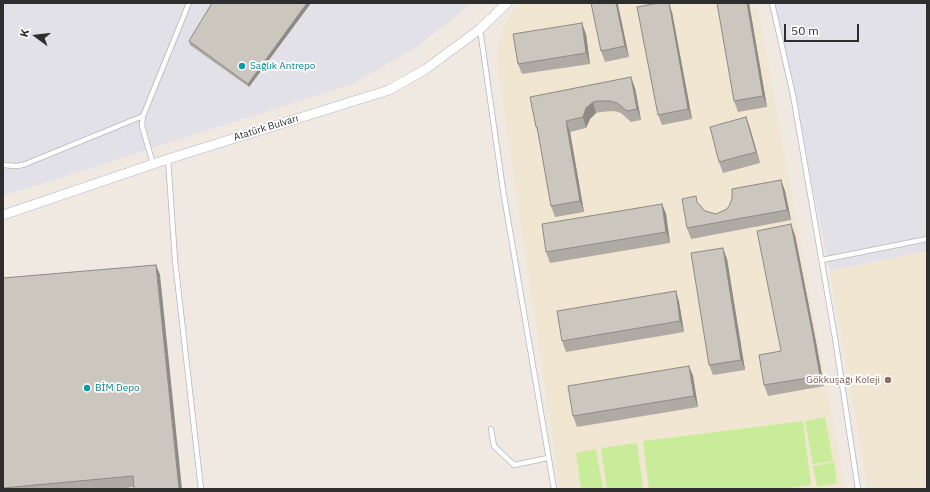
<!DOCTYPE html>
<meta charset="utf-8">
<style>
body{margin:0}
#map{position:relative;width:930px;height:492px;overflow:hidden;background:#efe9e1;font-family:"IBM Plex Sans",sans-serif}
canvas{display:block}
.frame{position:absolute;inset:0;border:4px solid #2e2e2e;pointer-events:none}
.north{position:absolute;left:16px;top:16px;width:40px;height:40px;-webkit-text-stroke:3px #fff;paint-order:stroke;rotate:285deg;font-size:11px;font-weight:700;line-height:16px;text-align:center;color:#2e2e2e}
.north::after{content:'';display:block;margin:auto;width:14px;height:18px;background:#2e2e2e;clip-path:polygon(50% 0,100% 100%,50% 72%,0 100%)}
.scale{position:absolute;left:784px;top:24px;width:75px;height:18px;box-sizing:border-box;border:2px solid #2e2e2e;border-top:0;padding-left:5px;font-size:12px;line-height:14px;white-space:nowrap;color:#2e2e2e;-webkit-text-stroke:3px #fff;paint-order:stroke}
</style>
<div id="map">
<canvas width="930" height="492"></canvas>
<div class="frame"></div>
<div class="north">K</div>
<div class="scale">50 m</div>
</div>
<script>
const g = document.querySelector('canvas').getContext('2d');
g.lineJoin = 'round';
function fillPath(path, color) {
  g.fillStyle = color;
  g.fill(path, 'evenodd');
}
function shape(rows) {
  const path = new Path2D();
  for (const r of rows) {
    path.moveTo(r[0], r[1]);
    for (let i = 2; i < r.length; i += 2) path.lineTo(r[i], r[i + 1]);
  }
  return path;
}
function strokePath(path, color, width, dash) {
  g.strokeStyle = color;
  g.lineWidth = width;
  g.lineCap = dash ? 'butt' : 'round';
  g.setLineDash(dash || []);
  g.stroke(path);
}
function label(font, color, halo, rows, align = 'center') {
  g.font = font + ' "IBM Plex Sans",sans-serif';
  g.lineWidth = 3.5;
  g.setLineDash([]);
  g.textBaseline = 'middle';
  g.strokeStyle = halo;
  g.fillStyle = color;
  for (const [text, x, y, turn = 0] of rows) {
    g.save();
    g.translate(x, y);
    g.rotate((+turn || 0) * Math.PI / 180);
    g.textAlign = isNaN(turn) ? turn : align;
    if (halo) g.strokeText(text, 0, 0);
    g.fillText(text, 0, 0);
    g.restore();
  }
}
fillPath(shape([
 [3,3,472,3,417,47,352,84,3,196],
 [775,3,927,3,927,251,830,271]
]), '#e3e1e8');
fillPath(shape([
 [519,3,757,3,845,489,560,489,497,61,498,49,504,26,514,9],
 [927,251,927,489,868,489,830,271]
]), '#f0e6d1');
fillPath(shape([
 [825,417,833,461,813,464,805,421],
 [803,421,811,485,778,489,649,489,643,441],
 [637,443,643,489,607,489,601,448],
 [596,449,603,488,581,489,576,453],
 [834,462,837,483,817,487,813,466]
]), '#c9ec9a');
const service = shape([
 [772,3,793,95,835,338,858,489],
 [480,29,503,190,554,489],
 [168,159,175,260,201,489],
 [153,164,142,126,143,116,189,3],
 [3,165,16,166,23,165,143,116],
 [822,260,927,239],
 [491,429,494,446,514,465,548,458]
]);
const minor = shape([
 [3,215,168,159,389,90,426,69,480,29,507,3]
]);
strokePath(service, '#b4b7c1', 6);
strokePath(minor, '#b4b7c1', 10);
strokePath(service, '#fff', 4.5);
strokePath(minor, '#fff', 9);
fillPath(shape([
 [311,3,249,87,190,45,189,41],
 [749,3,767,107,738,112,734,101],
 [618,5,629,57,605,62,601,51],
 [672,12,692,119,662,125,658,115],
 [586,34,590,64,522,74,518,64],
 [635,88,641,120,631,122,621,113,614,111,601,112,596,113,590,119,586,128,570,132,584,212,555,217,551,206,538,132,536,127,530,97],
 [746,117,750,128,760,163,723,173,719,162],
 [781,180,785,191,791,220,691,239,687,228,699,205,705,211,716,214,727,209],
 [662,204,666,214,670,243,550,263,546,252],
 [795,235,816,342,824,386,768,396,764,385,781,351],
 [727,259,745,370,713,375,709,365],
 [156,265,160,275,134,487,117,489,3,489,3,278],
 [676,291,679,302,684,332,566,352,562,341],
 [689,366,693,376,698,407,577,427,573,416]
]), '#afaba4');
fillPath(shape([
 [307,3,311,3,249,87,248,84],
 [616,3,618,3,618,5,629,57,625,46],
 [669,3,672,12,692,119,688,109],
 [747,3,749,3,767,107,763,96],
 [582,23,586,34,590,64,586,53],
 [631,77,635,88,641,120,637,109],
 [593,102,596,113,590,119,586,128,583,117,586,108],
 [746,117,750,128,760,163,756,152],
 [566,121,570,132,584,212,580,201],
 [781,180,785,191,791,220,787,210],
 [662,204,666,214,670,243,666,232],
 [791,224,795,235,816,342,824,386,820,376],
 [723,248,727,259,745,370,741,360],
 [156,265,160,275,182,489,179,489],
 [676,291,679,302,684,332,680,321],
 [689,366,693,376,698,407,694,396]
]), '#8e8b86');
const building = shape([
 [212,3,307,3,248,84,189,41,212,3],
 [591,3,616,3,625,46,601,51,591,3],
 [658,3,669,3,688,109,658,115,637,7,658,3],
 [717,3,747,3,763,96,734,101,717,3],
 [582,23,586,53,518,64,513,34,582,23],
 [631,77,637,109,627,111,617,103,610,101,597,101,593,102,586,108,583,117,566,121,580,201,551,206,537,127,536,127,530,97,631,77],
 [746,117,756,152,719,162,710,127,746,117],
 [781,180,787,210,687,228,682,199,696,196,697,202,705,211,716,214,727,209,730,204,732,198,732,189,781,180],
 [662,204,666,232,546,252,542,224,662,204],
 [791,224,812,331,820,376,764,385,759,355,781,351,757,231,791,224],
 [723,248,741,360,709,365,691,253,723,248],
 [156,265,179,489,134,489,133,476,3,488,3,278,156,265],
 [676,291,680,321,562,341,557,311,676,291],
 [689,366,694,396,573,416,568,386,689,366]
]);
fillPath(building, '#cbc7bf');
strokePath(building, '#8e8b86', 1);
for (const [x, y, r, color] of [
 [242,66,4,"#0f9aa8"],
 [888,380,4,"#8d6e63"],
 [87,388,4,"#0f9aa8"]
]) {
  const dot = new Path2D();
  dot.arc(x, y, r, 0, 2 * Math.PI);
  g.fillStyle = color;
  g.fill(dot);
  strokePath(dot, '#fff', 1.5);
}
label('10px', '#0d838f', '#fff', [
 ["Sağlık Antrepo",250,66],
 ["BİM Depo",95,388]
], 'left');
label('10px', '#2e2e2e', '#fff', [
 ["Atatürk Bulvarı",266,128,-17]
]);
label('10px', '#785e54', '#fff', [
 ["Gökkuşağı Koleji",880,380]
], 'right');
</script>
